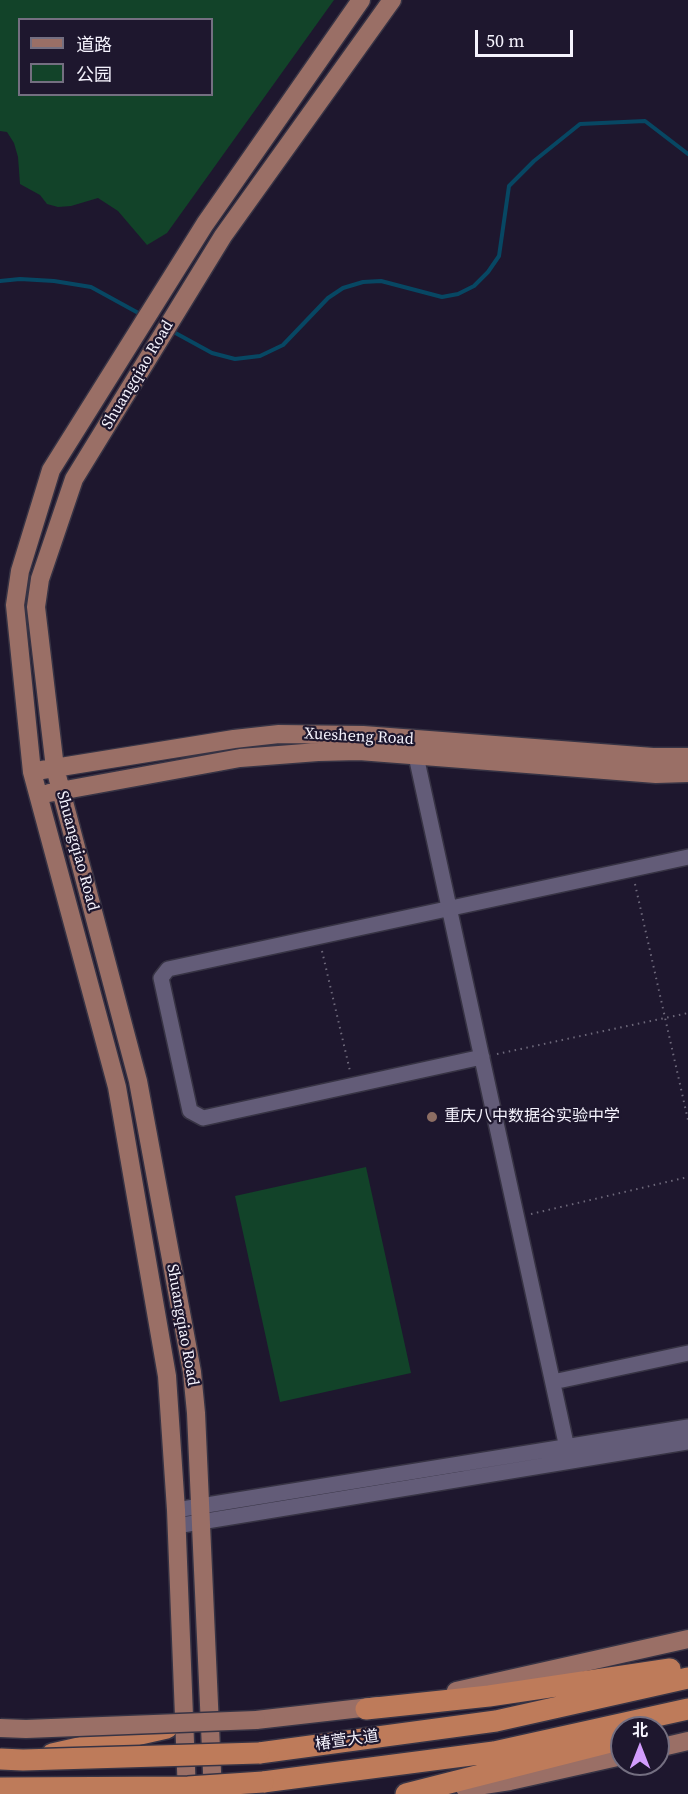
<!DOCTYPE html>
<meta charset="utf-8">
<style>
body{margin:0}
#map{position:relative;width:688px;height:1794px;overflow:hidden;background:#1e172e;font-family:"Source Serif 4","Noto Sans SC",serif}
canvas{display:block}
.legend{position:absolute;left:18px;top:18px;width:195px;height:78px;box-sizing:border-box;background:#1e172e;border:2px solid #746f81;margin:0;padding:8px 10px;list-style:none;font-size:18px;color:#f5f3fd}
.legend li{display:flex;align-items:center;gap:12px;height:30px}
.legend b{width:30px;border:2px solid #746f81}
.north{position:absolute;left:610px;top:1716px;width:60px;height:60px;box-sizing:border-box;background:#1e172e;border:2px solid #746f81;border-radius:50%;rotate:0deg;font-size:16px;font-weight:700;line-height:24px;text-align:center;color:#f5f3fd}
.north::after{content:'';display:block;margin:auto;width:21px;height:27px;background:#d29dfd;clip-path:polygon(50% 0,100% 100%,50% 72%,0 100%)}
.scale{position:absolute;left:475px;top:30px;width:98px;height:27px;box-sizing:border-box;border:3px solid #f5f3fd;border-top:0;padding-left:8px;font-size:18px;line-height:21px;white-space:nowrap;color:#f5f3fd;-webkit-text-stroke:4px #1e172e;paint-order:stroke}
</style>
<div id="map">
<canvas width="688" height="1794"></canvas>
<ul class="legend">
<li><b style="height:8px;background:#9a6f66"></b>道路</li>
<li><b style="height:16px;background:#124329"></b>公园</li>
</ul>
<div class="north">北</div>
<div class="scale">50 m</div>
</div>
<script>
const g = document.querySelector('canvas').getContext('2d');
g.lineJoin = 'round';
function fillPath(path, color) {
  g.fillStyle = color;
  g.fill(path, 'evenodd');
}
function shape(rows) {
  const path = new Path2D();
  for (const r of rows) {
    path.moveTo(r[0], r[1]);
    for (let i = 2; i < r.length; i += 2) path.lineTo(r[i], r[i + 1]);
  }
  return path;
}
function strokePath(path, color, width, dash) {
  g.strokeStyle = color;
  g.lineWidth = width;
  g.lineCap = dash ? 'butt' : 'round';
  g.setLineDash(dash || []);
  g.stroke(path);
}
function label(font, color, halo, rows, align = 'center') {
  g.font = font + ' "Source Serif 4","Noto Sans SC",serif';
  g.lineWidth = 4.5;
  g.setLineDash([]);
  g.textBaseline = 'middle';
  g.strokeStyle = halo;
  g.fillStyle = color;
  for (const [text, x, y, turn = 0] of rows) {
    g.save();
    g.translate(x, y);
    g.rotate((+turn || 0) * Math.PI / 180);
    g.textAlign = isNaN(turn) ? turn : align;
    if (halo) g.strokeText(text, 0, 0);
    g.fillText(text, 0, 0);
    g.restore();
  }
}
fillPath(shape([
 [0,0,334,0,167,233,147,245,118,211,98,198,71,206,58,207,47,204,40,195,20,184,18,157,14,143,7,132,0,131],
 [20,20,212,20,212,94,20,94],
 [366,1167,411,1373,280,1402,235,1196]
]), '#124329');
strokePath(shape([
 [0,281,20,279,54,281,91,287,142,315],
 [170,330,212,353,235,359,260,356,283,345,328,298,343,288,363,282,381,281,442,297,458,294,474,286,488,272,499,256,509,186,534,161,580,124,645,121,688,154]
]), '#074763', 4);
const minor = shape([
 [416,756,567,1448],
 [482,1057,203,1118,190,1111,161,978,168,969,688,857],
 [553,1382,688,1353],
 [176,1510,688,1427],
 [176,1526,688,1442]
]);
const major = shape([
 [42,770,234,739,279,734,363,735,653,757,688,757],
 [49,793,240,758,318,752,359,751,656,774,688,773],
 [456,1691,688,1639],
 [256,1720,379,1706],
 [658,1748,688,1741],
 [465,1788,510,1781,622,1756],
 [187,1794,176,1510,167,1376,117,1087,32,772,15,605,20,571,51,470,205,224,361,0],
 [213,1794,196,1413,192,1372,138,1081,55,768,36,607,40,579,74,479,223,236,392,0]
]);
const highway = shape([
 [366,1709,489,1696,670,1669],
 [259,1753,496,1721,688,1678],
 [52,1754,167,1728],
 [263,1782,494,1752,688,1709],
 [406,1794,622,1739]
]);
strokePath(minor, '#373344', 18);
strokePath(major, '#373344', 21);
strokePath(highway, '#373344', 24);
strokePath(shape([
 [635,884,688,1120],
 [322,951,350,1071],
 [497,1054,688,1013],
 [531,1214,688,1177]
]), '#6e697b', 2, [1.5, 4.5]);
strokePath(minor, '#635c78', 15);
strokePath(major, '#9a6f66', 18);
strokePath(highway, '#be7b5a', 21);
const majorBridge = shape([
 [0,1728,26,1729,256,1720]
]);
const highwayBridge = shape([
 [0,1759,23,1760,259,1753],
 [0,1788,188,1787,263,1782]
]);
strokePath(majorBridge, '#373344', 21, []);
strokePath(highwayBridge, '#373344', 24, []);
strokePath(majorBridge, '#9a6f66', 18);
strokePath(highwayBridge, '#be7b5a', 21);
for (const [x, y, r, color] of [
 [432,1117,6,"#8d6e63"]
]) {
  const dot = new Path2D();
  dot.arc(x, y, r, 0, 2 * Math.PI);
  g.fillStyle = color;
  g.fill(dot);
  strokePath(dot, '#1e172e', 2);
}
label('16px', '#f5f3fd', '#1e172e', [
 ["Shuangqiao Road",138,375,-59],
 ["Xuesheng Road",359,737,3],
 ["Shuangqiao Road",77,851,75],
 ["Shuangqiao Road",182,1325,80],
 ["椿萱大道",347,1741,-8]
]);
label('16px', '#f5f3fd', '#1e172e', [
 ["重庆八中数据谷实验中学",444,1117]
], 'left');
</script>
